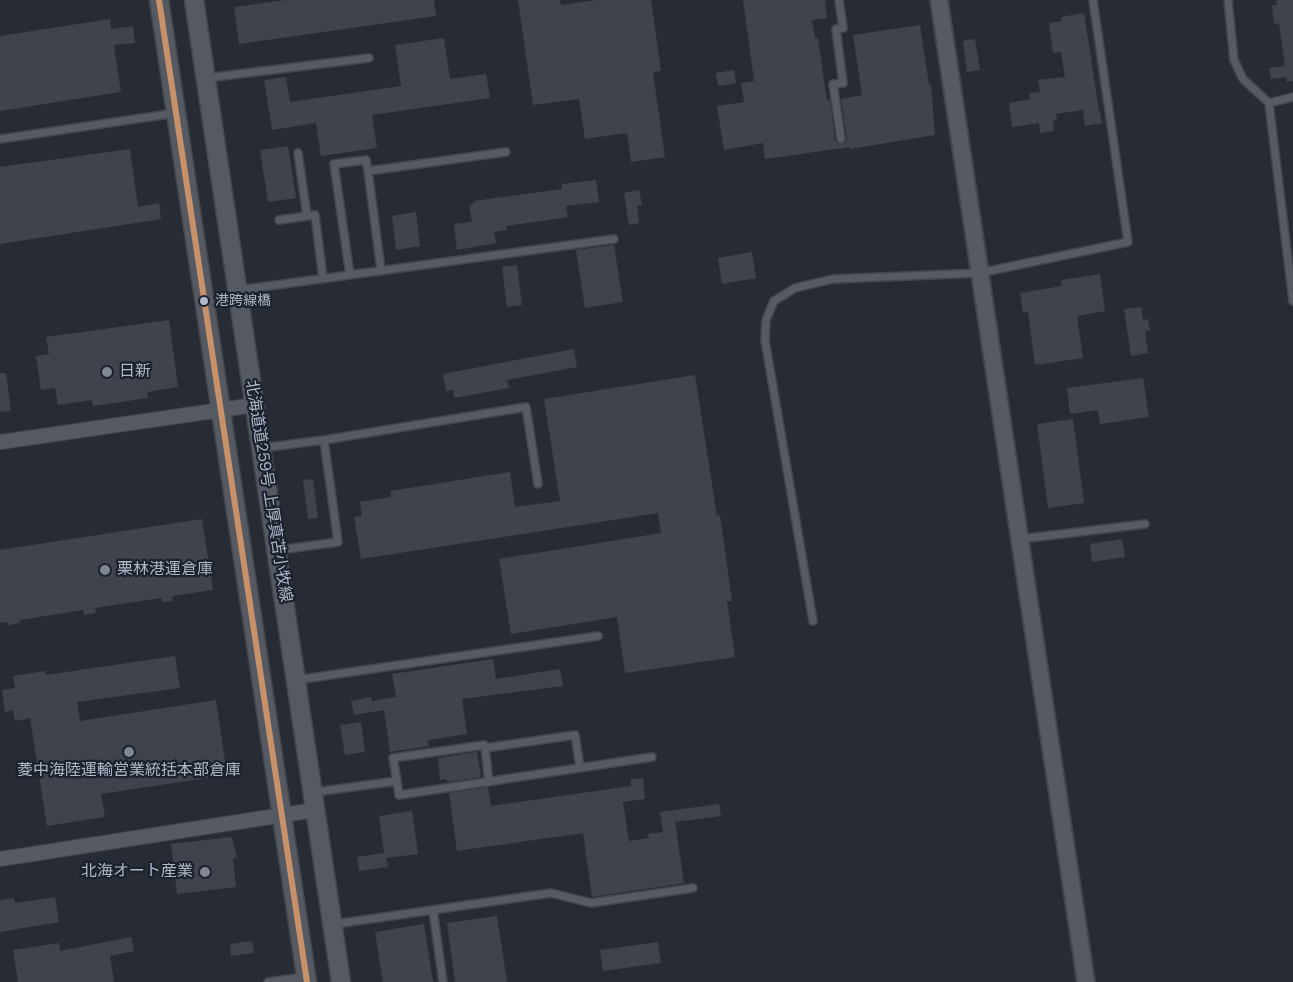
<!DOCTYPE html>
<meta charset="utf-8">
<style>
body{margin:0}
canvas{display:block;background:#272b34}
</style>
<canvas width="1293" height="982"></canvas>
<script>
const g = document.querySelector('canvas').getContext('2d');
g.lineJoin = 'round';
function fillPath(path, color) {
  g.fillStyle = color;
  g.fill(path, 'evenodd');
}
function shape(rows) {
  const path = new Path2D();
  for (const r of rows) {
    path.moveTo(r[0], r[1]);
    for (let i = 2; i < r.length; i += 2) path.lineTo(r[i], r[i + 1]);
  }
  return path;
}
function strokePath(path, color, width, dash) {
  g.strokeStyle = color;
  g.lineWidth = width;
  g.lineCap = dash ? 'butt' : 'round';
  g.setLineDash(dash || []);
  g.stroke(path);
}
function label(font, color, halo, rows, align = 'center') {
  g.font = font + ' "DM Sans","Noto Sans JP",sans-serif';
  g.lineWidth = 4.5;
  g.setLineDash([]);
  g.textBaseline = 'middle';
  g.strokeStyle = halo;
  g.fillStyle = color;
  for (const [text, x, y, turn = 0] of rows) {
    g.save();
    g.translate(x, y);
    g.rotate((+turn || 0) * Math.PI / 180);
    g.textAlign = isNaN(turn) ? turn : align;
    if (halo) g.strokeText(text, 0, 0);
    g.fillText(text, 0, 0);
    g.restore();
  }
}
fillPath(shape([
 [286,0,434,0,436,16,239,44,234,7],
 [518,0,560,0,561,5,597,0,651,0,661,71,653,72,665,157,631,162,627,133,585,139,579,99,533,105],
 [743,0,825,0,827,18,812,20,815,38,818,38,827,101,830,100,835,140,839,144,845,143,847,139,841,99,862,95,853,35,920,25,929,85,931,84,935,135,850,149,850,147,765,159,763,143,724,150,717,106,744,102,741,83,754,81],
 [1276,0,1293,0,1293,81,1287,82,1286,77,1271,79,1269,68,1285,66,1279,23,1274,24,1272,5,1277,5],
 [1084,13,1099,111,1100,111,1102,123,1085,126,1083,110,1056,114,1057,120,1053,121,1054,131,1040,133,1039,123,1012,127,1009,103,1030,99,1029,93,1040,92,1038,80,1065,77,1061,52,1053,53,1049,23,1062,21,1061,17],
 [110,19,111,29,133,26,135,43,114,45,121,92,0,111,0,36],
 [444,38,450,79,486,74,490,98,372,115,377,148,321,156,316,123,272,130,264,80,286,77,290,102,401,86,395,45],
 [975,39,980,70,967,72,963,41],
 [734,70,736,83,718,86,716,73],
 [288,146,296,198,268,202,260,150],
 [130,149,138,207,159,203,161,219,0,244,0,167],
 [596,180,599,202,566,206,568,217,506,226,507,230,494,232,496,243,457,250,454,224,472,222,469,205,474,204,474,201,562,189,562,184],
 [639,190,642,205,637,206,639,223,629,225,624,193],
 [416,212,420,246,396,250,392,216],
 [614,245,623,302,585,308,576,250],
 [752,252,756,278,722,284,718,258],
 [517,265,522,305,507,307,502,267],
 [1100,274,1105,311,1077,316,1083,358,1035,365,1028,312,1023,313,1020,293,1062,286,1061,280],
 [1141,307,1143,320,1148,319,1150,330,1145,331,1148,353,1131,356,1124,309],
 [169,320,178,387,147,392,148,398,93,406,92,400,58,405,55,388,41,390,36,356,49,354,46,337],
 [574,349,577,367,507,380,509,388,454,398,453,390,446,391,443,374],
 [0,373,6,373,11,411,0,412],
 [695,375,717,516,720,515,732,601,727,601,735,657,625,673,617,617,511,634,499,559,661,533,658,513,361,559,354,517,362,516,360,502,391,497,390,491,510,472,515,507,560,501,544,399],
 [1143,378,1149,417,1100,424,1098,410,1070,414,1067,388],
 [1073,419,1084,503,1048,508,1037,424],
 [313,479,318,518,308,519,303,480],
 [202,519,213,590,172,596,173,601,162,602,161,598,95,608,96,613,84,615,83,610,20,620,20,623,8,625,8,622,0,623,0,550],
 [1122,539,1125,557,1092,562,1090,544],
 [175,656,180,688,77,702,80,721,216,700,227,775,101,794,105,817,47,826,30,718,15,721,13,710,5,712,2,690,15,688,13,676,45,671,46,675],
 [493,659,496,679,560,669,563,686,462,699,467,734,428,740,429,746,390,752,384,710,354,715,351,701,371,697,372,701,396,697,392,674],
 [361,722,365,752,345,755,340,725],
 [477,752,481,777,447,782,447,779,440,780,438,758],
 [643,778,645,799,623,802,629,841,649,838,648,834,663,832,660,812,719,804,721,816,675,822,684,883,592,897,583,833,457,851,449,793,488,787,491,806,631,786,631,779],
 [412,811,418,854,386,858,388,867,359,871,357,857,384,853,379,816],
 [232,837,237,858,233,858,236,887,177,894,171,844],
 [55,897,59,922,0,932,0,900,14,898,15,903],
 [497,916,507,982,455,982,447,923],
 [424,924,433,982,383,982,375,932],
 [131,937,134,951,110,956,114,982,18,982,13,950,59,943,60,951],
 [252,941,254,953,231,956,230,944],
 [658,942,661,963,603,971,600,950]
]), '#40434b');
const service = shape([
 [839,0,843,28,836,29,843,83,833,84,841,139],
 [1228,0,1234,60,1243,79,1269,103],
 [206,78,369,58],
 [1293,97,1269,103,1293,301],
 [0,139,176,113],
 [298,153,307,216],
 [279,220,315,215,323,278],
 [381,270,368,171,506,152],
 [350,275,334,164,366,160,368,171],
 [239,290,614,239],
 [324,440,526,407,538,484],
 [262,448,324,440,338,542,279,550],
 [1020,539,1145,524],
 [813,621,765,340,766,320,774,301,795,288,833,279,979,273,1128,242,1093,0],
 [296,680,598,636],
 [397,781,393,758,484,745,485,748],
 [489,782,485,748,575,735,580,768],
 [315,792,397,781,399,795,652,757],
 [433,910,443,982],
 [335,924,551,893,591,903,693,888],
 [268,982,304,977]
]);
const minor = shape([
 [0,442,255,405],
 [0,859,315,810]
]);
const tertiary = shape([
 [939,0,1086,982]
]);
const secondary = shape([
 [159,0,307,982],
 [194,0,341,982]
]);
strokePath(service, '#43464d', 10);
strokePath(minor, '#43464d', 16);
strokePath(tertiary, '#43464d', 20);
strokePath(secondary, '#43464d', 21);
strokePath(service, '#575a62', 7);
strokePath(minor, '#575a62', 14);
strokePath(tertiary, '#575a62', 16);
strokePath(secondary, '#555961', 18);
strokePath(shape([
 [159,0,307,982]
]), '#c7916a', 6);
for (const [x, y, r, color] of [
 [204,301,5,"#b0b7c6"],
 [107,372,6,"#808693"],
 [105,570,6,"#808693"],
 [129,752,6,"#808693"],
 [205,872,6,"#808693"]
]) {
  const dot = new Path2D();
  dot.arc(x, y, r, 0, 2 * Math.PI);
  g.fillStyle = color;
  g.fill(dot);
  strokePath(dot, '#1a212f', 2);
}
label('14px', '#b0b7c6', '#1a212f', [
 ["港跨線橋",215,301]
], 'left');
label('16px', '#b0b7c6', '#1a212f', [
 ["日新",119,372],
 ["栗林港運倉庫",117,570],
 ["菱中海陸運輸営業統括本部倉庫",129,771,"center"],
 ["北海オート産業",193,872,"right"]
], 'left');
label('16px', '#b0b7c6', '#1a212f', [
 ["北海道道259号 上厚真苫小牧線",268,491,81]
]);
</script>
